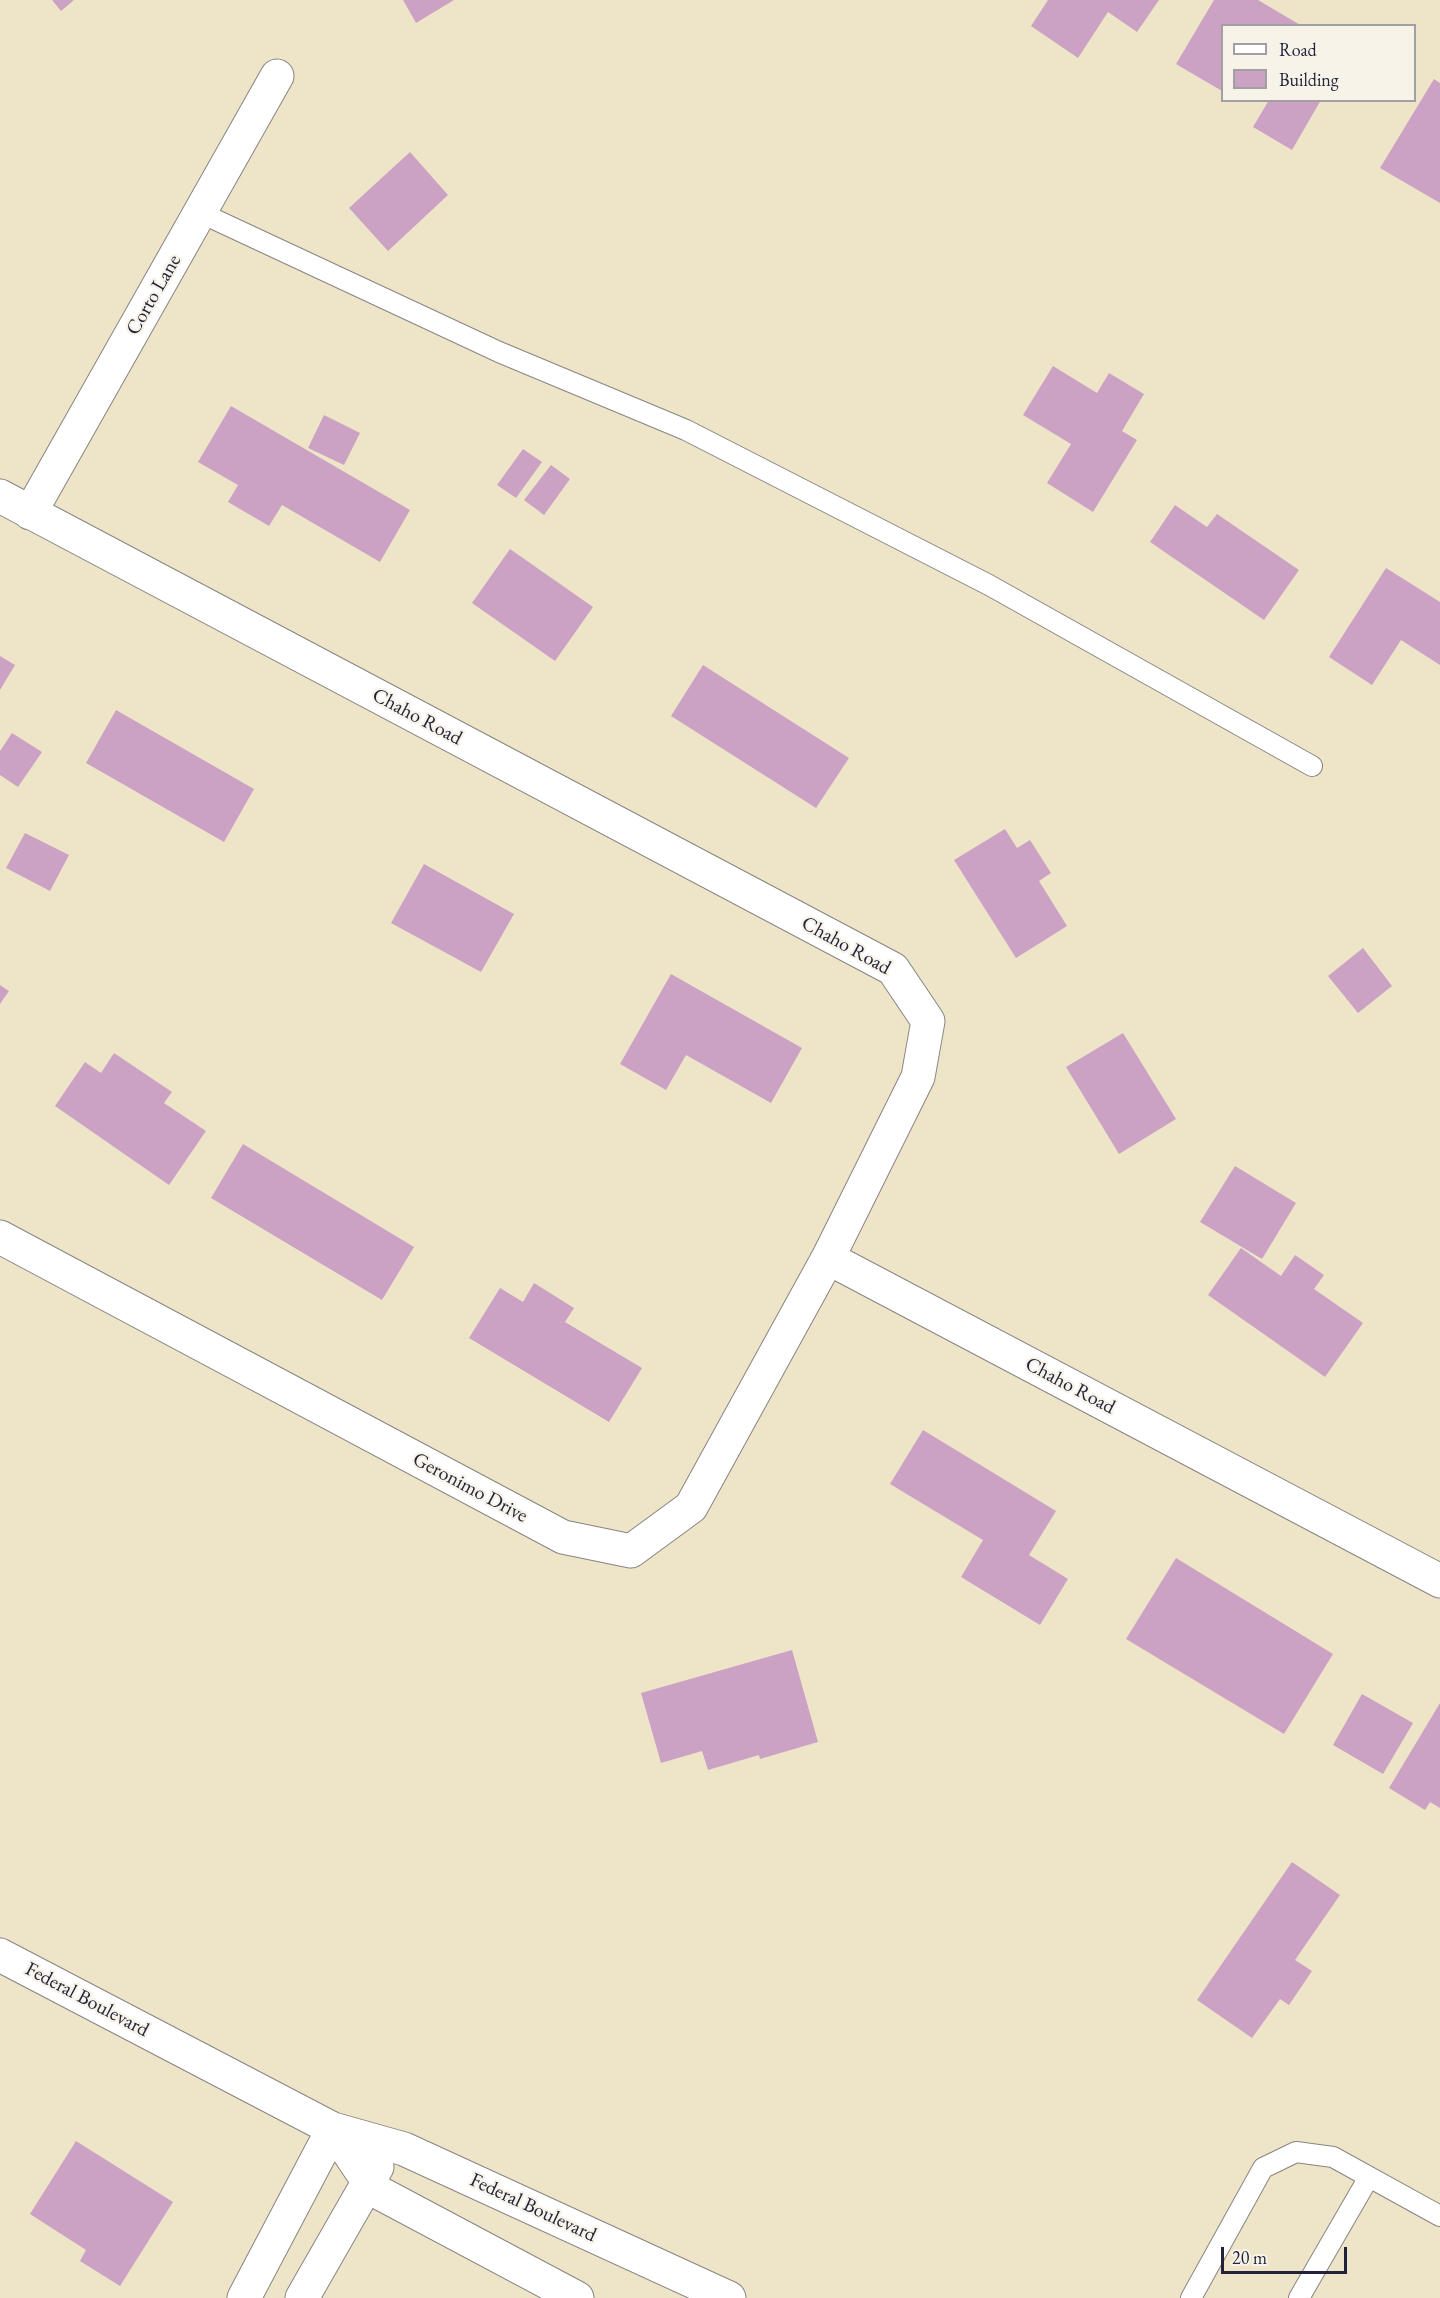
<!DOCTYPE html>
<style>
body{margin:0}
#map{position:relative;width:1440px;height:2298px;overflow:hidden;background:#eee5c9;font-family:"EB Garamond",serif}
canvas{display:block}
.legend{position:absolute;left:1221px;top:24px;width:195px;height:78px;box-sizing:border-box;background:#f7f3e8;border:2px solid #a29fa3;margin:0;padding:8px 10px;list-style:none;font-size:18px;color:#22223b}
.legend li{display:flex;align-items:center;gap:12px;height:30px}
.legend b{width:30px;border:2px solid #a29fa3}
.scale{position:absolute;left:1221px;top:2247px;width:126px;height:27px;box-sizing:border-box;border:3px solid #22223b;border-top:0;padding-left:8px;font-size:18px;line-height:21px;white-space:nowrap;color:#22223b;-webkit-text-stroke:4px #f7f3e8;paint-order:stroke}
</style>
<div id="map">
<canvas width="1440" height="2298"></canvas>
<ul class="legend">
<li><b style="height:8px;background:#fff"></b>Road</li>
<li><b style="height:16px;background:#cba2c4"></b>Building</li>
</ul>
<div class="scale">20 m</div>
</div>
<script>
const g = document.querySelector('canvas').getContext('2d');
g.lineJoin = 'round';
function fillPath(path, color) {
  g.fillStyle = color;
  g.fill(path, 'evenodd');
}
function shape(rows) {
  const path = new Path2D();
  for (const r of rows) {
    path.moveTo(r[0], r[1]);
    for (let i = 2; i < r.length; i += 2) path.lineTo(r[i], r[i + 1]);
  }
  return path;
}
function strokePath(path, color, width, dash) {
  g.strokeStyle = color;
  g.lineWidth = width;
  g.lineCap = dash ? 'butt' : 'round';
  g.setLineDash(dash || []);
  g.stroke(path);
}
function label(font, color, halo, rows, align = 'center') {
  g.font = font + ' "EB Garamond",serif';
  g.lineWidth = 4.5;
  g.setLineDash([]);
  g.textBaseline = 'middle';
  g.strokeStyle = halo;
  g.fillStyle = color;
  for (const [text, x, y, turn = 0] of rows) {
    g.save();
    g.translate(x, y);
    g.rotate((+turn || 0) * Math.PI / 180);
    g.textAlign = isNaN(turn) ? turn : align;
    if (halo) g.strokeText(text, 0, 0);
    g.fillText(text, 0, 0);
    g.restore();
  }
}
fillPath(shape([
 [52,0,74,0,61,11],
 [403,0,454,0,416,23],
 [1048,0,1159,0,1137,32,1108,12,1078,58,1031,26],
 [1214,0,1258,0,1302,26,1222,26,1222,91,1176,64],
 [1434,79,1440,83,1440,203,1380,168],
 [1269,100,1321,100,1292,150,1253,127],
 [410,152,448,195,388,251,349,208],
 [1053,366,1097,393,1109,373,1144,394,1122,431,1137,440,1093,512,1047,483,1071,444,1023,415],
 [231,406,410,510,380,562,282,505,269,526,228,502,238,485,198,462],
 [324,415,360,433,344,465,308,448],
 [523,449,542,462,516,498,497,485],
 [551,465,570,479,544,515,524,500],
 [1175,505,1207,527,1217,514,1299,570,1264,620,1150,542],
 [510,549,593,607,555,661,472,603],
 [1386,568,1440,602,1440,665,1401,640,1372,685,1329,657],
 [0,656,15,665,0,690],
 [703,665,849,758,816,808,671,716],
 [116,710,254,789,224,842,86,763],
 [12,733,42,752,18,787,0,775,0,751],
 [1005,829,1017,848,1030,840,1051,873,1039,881,1067,926,1016,958,954,860],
 [25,833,69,855,50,891,6,868],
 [424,864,514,914,481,972,391,923],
 [1363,948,1392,986,1358,1013,1328,976],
 [671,974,802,1048,771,1103,686,1055,666,1090,620,1064],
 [0,985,9,991,0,1004],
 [1123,1033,1176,1119,1119,1154,1066,1067],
 [114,1053,172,1092,164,1103,206,1131,169,1185,55,1106,85,1062,101,1073],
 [243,1144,414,1247,382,1300,211,1198],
 [1235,1166,1296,1203,1262,1259,1200,1222],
 [1241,1248,1281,1276,1295,1255,1324,1275,1314,1289,1363,1323,1325,1377,1208,1295],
 [534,1283,574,1308,565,1322,642,1368,609,1422,469,1338,500,1288,523,1302],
 [923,1430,1056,1511,1029,1555,1068,1579,1040,1625,961,1577,983,1540,890,1484],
 [1176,1558,1333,1654,1284,1734,1126,1639],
 [792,1650,818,1742,760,1759,759,1755,708,1770,702,1751,661,1763,641,1693],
 [1362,1694,1413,1723,1383,1774,1333,1745],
 [1440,1703,1440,1808,1430,1802,1425,1810,1389,1788],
 [1292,1862,1340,1895,1295,1960,1312,1971,1289,2005,1280,1999,1252,2038,1197,2000],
 [76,2141,173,2202,120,2286,80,2261,86,2250,30,2214]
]), '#cba2c4');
const lane = shape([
 [201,213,499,352,686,430,989,585,1312,766],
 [1191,2298,1263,2168,1296,2152,1333,2157,1440,2216],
 [1299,2298,1369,2177]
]);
const street = shape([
 [0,496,893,969,928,1021,918,1077,828,1258,691,1507,631,1551,563,1537,0,1237],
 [30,513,277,76],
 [828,1258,1440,1581],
 [0,1955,333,2129,404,2149,729,2298],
 [333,2129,374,2190,577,2298],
 [244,2298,333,2129],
 [302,2298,377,2167]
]);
strokePath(lane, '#888482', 22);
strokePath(street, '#888482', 35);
strokePath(lane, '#fff', 20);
strokePath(street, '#fff', 33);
label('20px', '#22223b', '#f7f3e8', [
 ["Corto Lane",154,295,-60],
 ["Chaho Road",417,717,28],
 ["Chaho Road",846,946,29],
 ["Chaho Road",1070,1386,28],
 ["Geronimo Drive",470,1488,28],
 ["Federal Boulevard",87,2000,28],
 ["Federal Boulevard",533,2208,25]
]);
</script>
